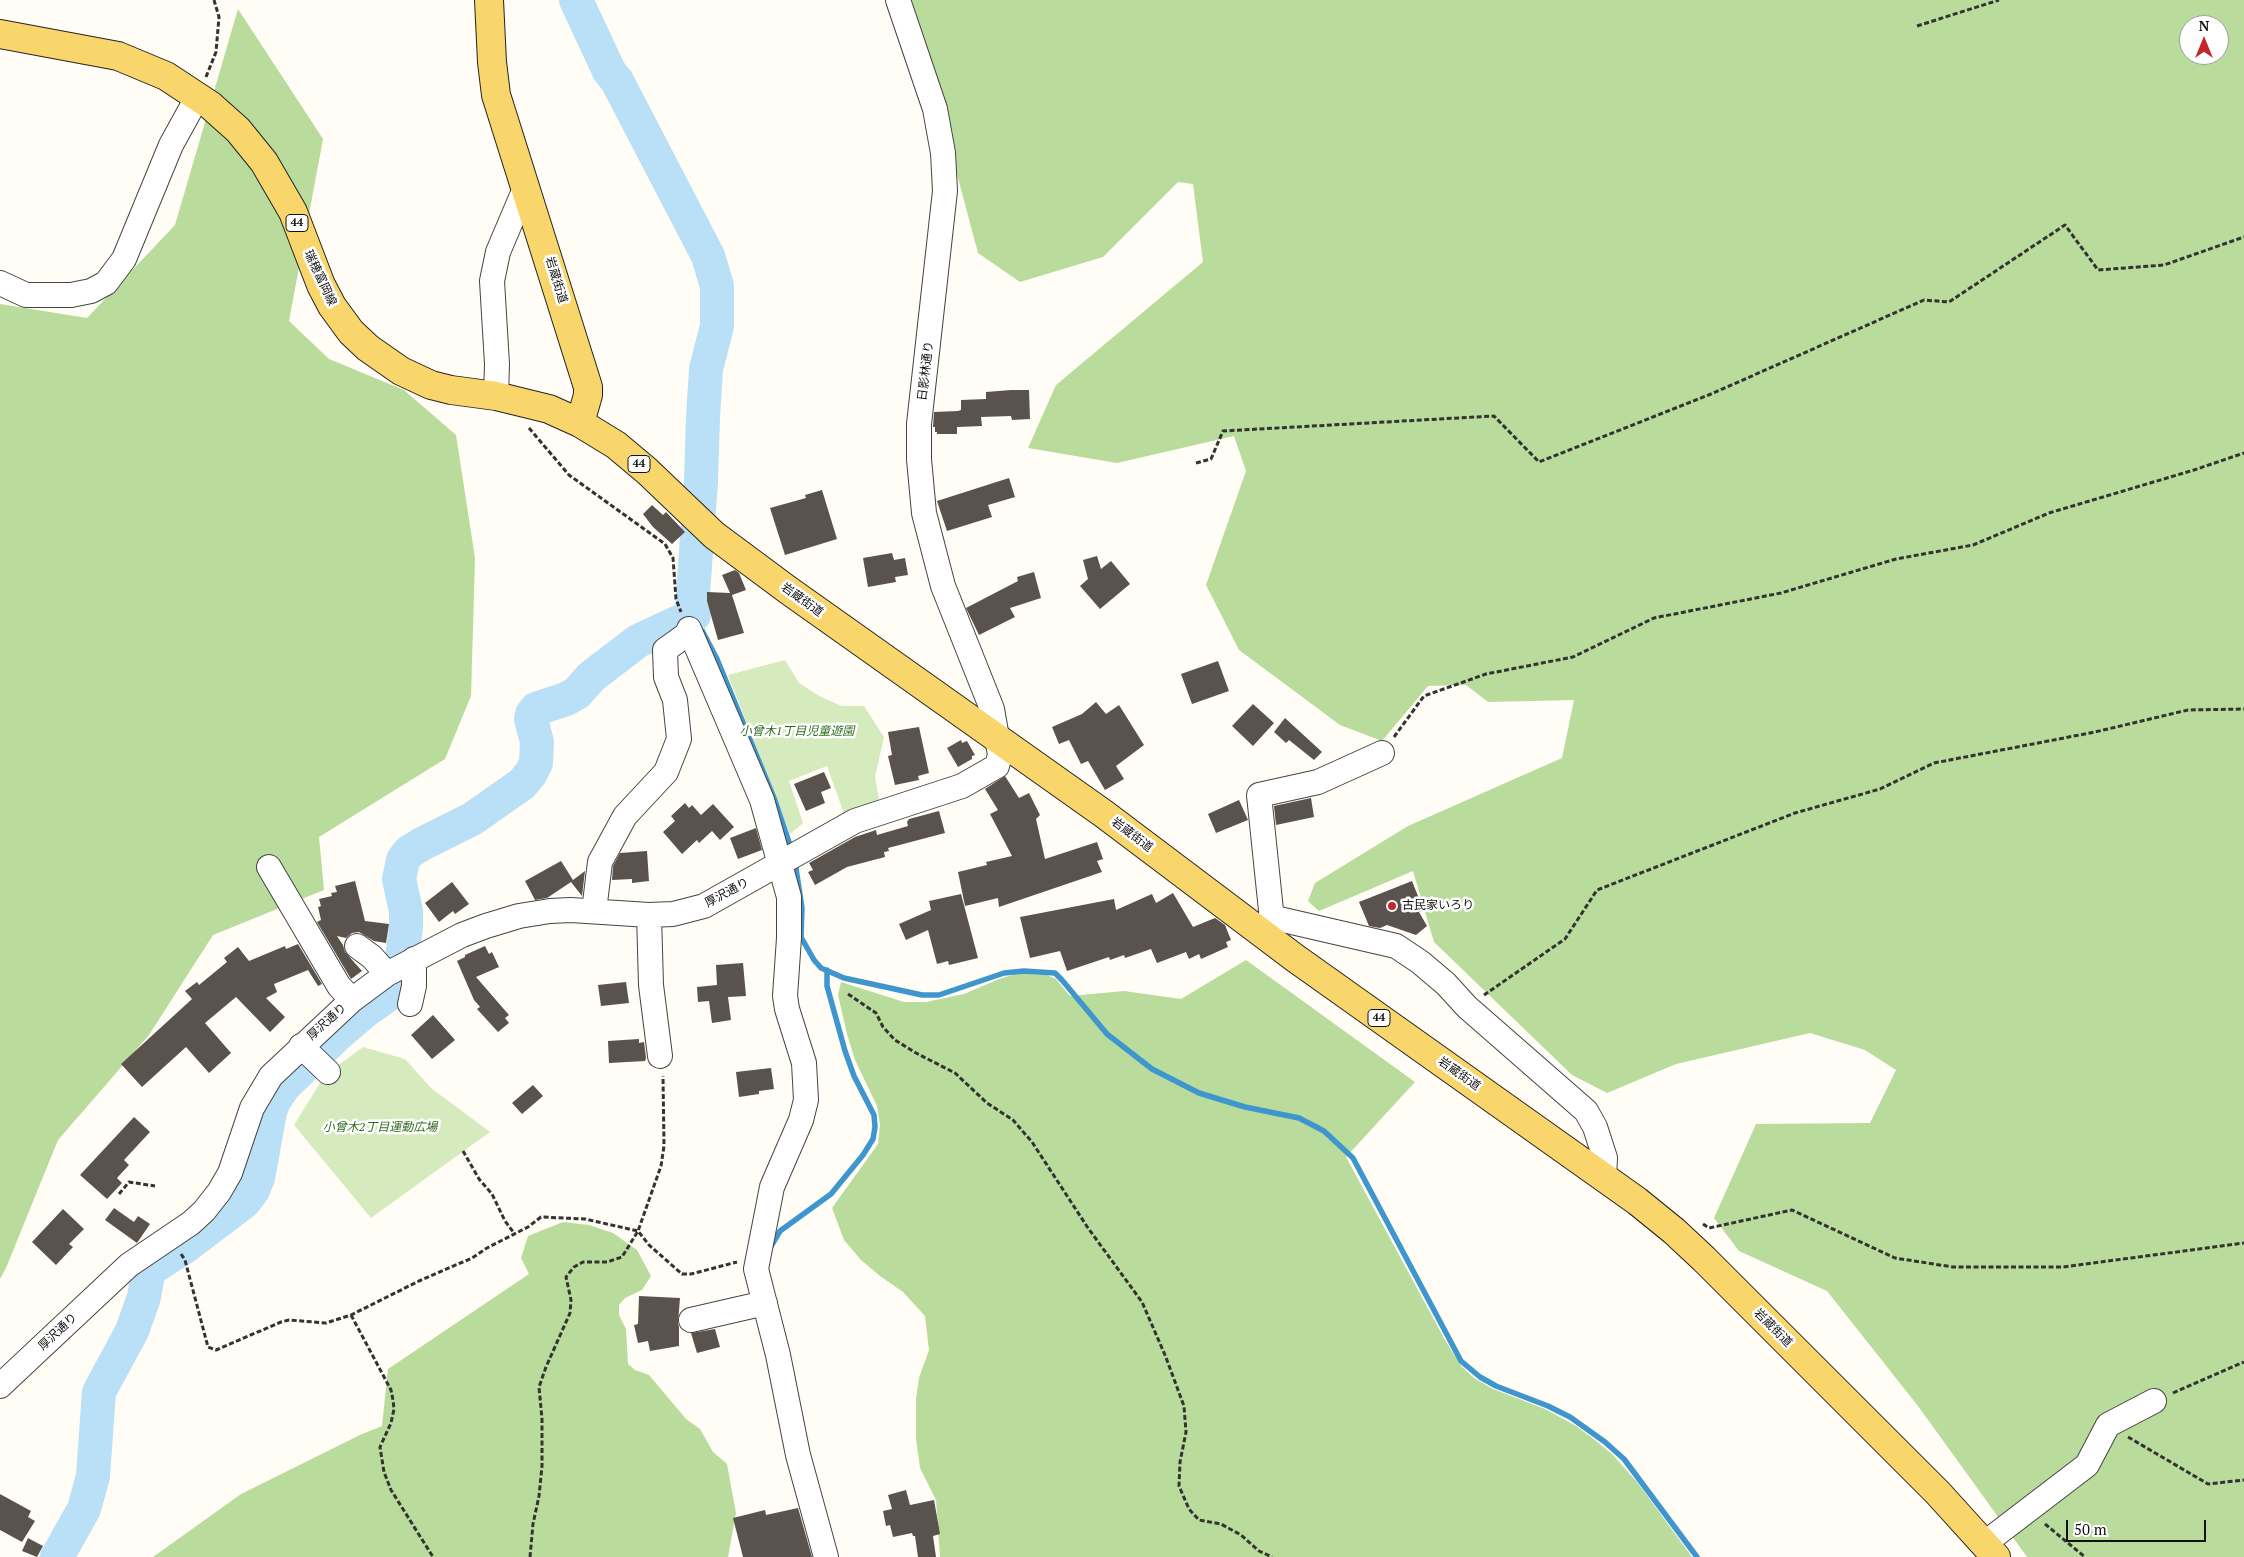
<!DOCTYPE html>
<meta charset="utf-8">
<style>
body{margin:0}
#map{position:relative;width:2244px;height:1557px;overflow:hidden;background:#fffdf5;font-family:"PT Serif",serif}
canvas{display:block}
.north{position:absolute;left:2179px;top:15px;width:50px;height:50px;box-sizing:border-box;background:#fff;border:1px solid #a0a0a0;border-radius:50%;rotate:0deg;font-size:14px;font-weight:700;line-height:20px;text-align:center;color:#111}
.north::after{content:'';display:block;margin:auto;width:18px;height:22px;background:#c4262e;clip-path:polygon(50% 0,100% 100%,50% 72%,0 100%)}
.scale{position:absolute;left:2066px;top:1520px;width:140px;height:22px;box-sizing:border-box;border:2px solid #111;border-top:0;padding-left:6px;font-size:15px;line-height:18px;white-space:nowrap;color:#111;-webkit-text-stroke:4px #fff;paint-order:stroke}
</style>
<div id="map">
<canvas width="2244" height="1557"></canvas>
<div class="north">N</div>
<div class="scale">50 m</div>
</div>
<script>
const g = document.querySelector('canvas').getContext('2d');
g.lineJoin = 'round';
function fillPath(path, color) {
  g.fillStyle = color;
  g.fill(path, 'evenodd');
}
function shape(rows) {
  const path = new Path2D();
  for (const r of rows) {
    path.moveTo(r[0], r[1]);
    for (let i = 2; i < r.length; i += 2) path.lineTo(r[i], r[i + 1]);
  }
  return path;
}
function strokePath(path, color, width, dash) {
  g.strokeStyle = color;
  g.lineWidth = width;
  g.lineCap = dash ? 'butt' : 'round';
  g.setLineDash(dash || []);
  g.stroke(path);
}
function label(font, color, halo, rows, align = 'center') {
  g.font = font + ' "PT Serif","Noto Sans JP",serif';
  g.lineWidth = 5;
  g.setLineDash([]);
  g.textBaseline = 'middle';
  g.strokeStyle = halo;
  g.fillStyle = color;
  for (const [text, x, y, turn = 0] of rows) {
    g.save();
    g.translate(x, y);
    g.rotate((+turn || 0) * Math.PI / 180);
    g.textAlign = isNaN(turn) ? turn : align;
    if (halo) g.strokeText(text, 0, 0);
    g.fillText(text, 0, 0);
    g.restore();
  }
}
fillPath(shape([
 [785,660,799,683,819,696,842,706,864,706,884,737,875,777,880,804,846,819,827,766,789,781,803,823,790,834,728,675],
 [363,1047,405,1059,431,1088,490,1132,371,1218,294,1125,325,1075]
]), '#d5ebbd');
fillPath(shape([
 [904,0,2244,0,2244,1557,2027,1557,1918,1406,1827,1291,1739,1251,1714,1218,1756,1124,1870,1123,1896,1070,1865,1050,1810,1033,1676,1064,1607,1093,1572,1075,1434,942,1413,871,1319,911,1308,901,1315,883,1408,826,1562,758,1574,700,1488,702,1466,685,1428,686,1382,741,1340,725,1239,650,1206,585,1246,471,1234,436,1117,463,1028,448,1056,385,1203,262,1193,184,1178,182,1103,257,1020,282,978,253,954,163],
 [2189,25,2219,25,2219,55,2189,55],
 [238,9,323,139,289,321,329,359,404,390,456,435,475,558,471,696,445,759,319,837,324,890,213,935,149,1035,58,1140,6,1268,0,1279,0,304,87,318,175,225],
 [1246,960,1415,1082,1346,1157,1445,1340,1462,1367,1474,1378,1493,1389,1545,1409,1576,1426,1595,1440,1612,1454,1637,1482,1692,1557,940,1557,936,1500,920,1468,916,1439,916,1399,919,1378,929,1350,925,1316,903,1292,880,1276,861,1260,844,1240,832,1208,878,1144,880,1125,877,1106,855,1060,847,1034,838,995,841,982,904,1002,926,1002,964,994,999,979,1016,974,1033,974,1047,975,1056,979,1070,996,1124,991,1181,999],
 [563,1222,589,1225,613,1233,637,1250,651,1276,642,1290,625,1298,619,1305,619,1315,626,1329,628,1364,635,1370,649,1375,686,1419,700,1429,713,1452,727,1464,736,1513,728,1557,153,1557,241,1494,360,1435,382,1426,388,1369,529,1274,521,1258,528,1236]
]), '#b9dc9c');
strokePath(shape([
 [694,615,717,659,774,798,792,851],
 [795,862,802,908,801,937,814,960,821,968,844,978,922,995,939,995,1004,973,1024,971,1055,973,1062,980,1107,1034,1152,1069,1199,1093,1245,1107,1299,1118,1324,1131,1353,1158,1461,1361,1480,1377,1496,1386,1548,1406,1570,1417,1605,1442,1624,1459,1697,1557],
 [770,1248,780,1231,831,1194,863,1155,873,1139,875,1127,874,1115,854,1076,845,1051,827,986,827,970]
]), '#3f96cf', 5.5);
strokePath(shape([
 [57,1557,84,1509,93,1476,99,1392,132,1331,144,1297,149,1270,186,1246,244,1202,253,1190,258,1178,270,1112,274,1101,284,1086,338,1034,365,1011,392,992,399,984,406,927,406,911,399,879,403,860,409,852,422,844,472,819,522,784,531,773,536,763,537,742,531,719,532,714,536,709,566,699,577,693,591,677,638,641,694,615,692,608,701,481,703,417,706,369,717,326,717,286,708,256,617,81,609,71,576,0]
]), '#b9e0f7', 34);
fillPath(shape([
 [1011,390,1029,390,1030,419,1012,420,1011,416,981,417,982,426,957,427,957,434,937,434,937,432,935,432,935,427,933,427,934,412,958,411,961,410,961,400,986,399,986,392],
 [1009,478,1015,497,988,505,992,517,947,531,937,501],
 [822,490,837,539,785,555,770,508,806,498,805,495],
 [652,505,663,515,666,512,685,532,672,544,653,527,643,514],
 [892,553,894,560,905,558,908,575,895,577,896,582,868,587,863,558],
 [1097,556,1101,569,1111,561,1130,584,1100,609,1080,586,1088,579,1083,560],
 [735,570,739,573,746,590,732,595,744,633,718,640,707,601,707,592,730,593,722,575],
 [1034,572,1041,598,1010,608,1015,617,979,635,966,608,1018,581,1017,577],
 [1218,661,1229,691,1192,704,1181,674],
 [1096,702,1106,714,1119,705,1144,745,1116,766,1124,779,1105,790,1088,761,1081,764,1069,740,1059,744,1052,727,1082,714],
 [1253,704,1274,723,1253,746,1232,726],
 [1285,718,1322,752,1314,760,1289,740,1286,743,1274,732],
 [919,727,929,773,918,776,919,780,895,785,888,756,892,755,888,732],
 [961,740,962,743,967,741,975,755,972,756,972,759,958,767,947,748],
 [824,772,831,788,821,792,825,803,806,811,794,784],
 [1005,776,1019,798,1029,793,1040,815,1036,819,1045,859,1097,842,1103,859,1097,861,1102,872,999,907,998,898,965,906,958,872,987,865,986,862,1012,856,990,814,998,810,985,789],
 [1311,798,1314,817,1276,825,1274,806],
 [1239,800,1248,820,1216,833,1208,814],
 [685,803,689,808,692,805,701,815,713,804,734,827,720,840,712,831,699,843,697,840,682,854,663,832,675,821,671,816],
 [939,811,945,833,888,848,889,851,884,852,885,857,847,867,815,885,808,872,813,870,809,863,855,837,876,830,877,835,908,826,907,822,909,819],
 [756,828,762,850,738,859,730,838],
 [647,851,649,881,632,883,632,879,612,880,613,866,620,853],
 [561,861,573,880,585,871,582,896,571,882,547,898,535,900,525,881],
 [355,881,365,921,389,924,386,943,374,941,359,932,352,933,346,938,337,936,343,945,345,952,362,971,351,979,317,922,321,920,318,907,321,906,319,899,332,896,331,893,337,892,335,886],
 [1412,881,1424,911,1419,912,1427,926,1416,935,1387,925,1380,928,1369,926,1359,902],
 [452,882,469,904,455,914,453,911,439,922,425,903],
 [1173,893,1193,927,1215,918,1225,925,1231,940,1226,942,1228,947,1201,959,1199,954,1189,959,1186,952,1157,963,1151,949,1125,958,1124,955,1110,960,1109,957,1067,971,1060,951,1030,958,1020,917,1114,899,1116,910,1152,894,1156,903],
 [961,894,978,958,949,965,948,961,937,964,928,930,906,940,899,924,931,910,929,901],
 [298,944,322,984,318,986,308,970,274,984,277,992,266,998,285,1017,270,1032,236,997,205,1023,231,1053,209,1073,186,1047,142,1087,121,1064,192,999,185,991,197,982,199,985,227,962,224,958,238,947,249,961,285,946,286,949],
 [485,946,489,954,492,952,499,967,476,977,509,1015,505,1018,509,1023,498,1032,477,1009,480,1007,474,1000,457,961,465,957,465,955],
 [743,963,746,996,728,997,731,1020,712,1023,709,1001,698,1002,697,987,717,985,716,965],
 [626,982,629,1003,601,1006,598,985],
 [433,1015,455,1040,432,1059,411,1035],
 [639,1039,639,1043,644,1042,646,1058,645,1061,609,1063,608,1041],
 [771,1068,774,1089,759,1091,759,1094,739,1097,736,1072],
 [533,1085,543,1096,522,1114,512,1103],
 [134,1117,150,1132,124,1160,129,1165,117,1178,122,1183,107,1199,80,1175],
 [114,1208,134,1222,138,1216,150,1224,137,1243,105,1220],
 [63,1209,84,1229,69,1244,73,1247,56,1265,32,1242],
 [639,1296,680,1298,678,1323,679,1327,679,1346,650,1351,648,1341,638,1343,634,1325,638,1324],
 [715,1329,720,1347,697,1353,691,1333],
 [906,1490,910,1505,934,1500,940,1534,933,1536,936,1557,918,1557,915,1536,913,1536,912,1533,893,1537,890,1525,886,1526,883,1511,892,1509,888,1495],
 [0,1494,31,1511,28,1517,35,1521,22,1542,0,1530],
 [798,1508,812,1557,743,1557,733,1518,765,1510,766,1515],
 [28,1538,43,1546,37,1557,22,1551]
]), '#5a524d');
const minor = shape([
 [0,283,26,295,71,295,91,291,106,283,124,259,171,145,198,96],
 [496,396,497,364,492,281,498,252,526,186],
 [689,629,762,800,789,897,789,938,785,996,787,1009,804,1063,806,1100,801,1120,772,1187,756,1269,778,1355,798,1455,826,1557],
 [269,867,339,986,352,1000],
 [594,911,600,862,625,816,666,772,679,739,675,700,666,677,665,650,690,632],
 [649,915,651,985,660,1056],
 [1272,920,1259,795,1318,782,1382,753],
 [1256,929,1272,920,1279,919,1396,946,1420,962,1446,984,1467,1007,1586,1111,1595,1127,1605,1158,1604,1177],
 [357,946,372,957,387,974],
 [410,1004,414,986,414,959],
 [301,1046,328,1072],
 [691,1320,765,1303],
 [0,1386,129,1265,191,1223,204,1211,219,1192,230,1173,252,1108,271,1076,352,1000,387,974,462,935,486,926,519,916,550,911,571,910,649,915,673,914,704,906,855,821,962,786,997,766,1000,755,992,709,943,586,924,513,919,459,919,424,945,191,943,153,935,109,898,0],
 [1985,1543,2087,1465,2108,1425,2154,1401]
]);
const major = shape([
 [489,0,492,62,496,95,588,387,588,395,580,423],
 [0,34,118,56,166,76,210,105,238,130,264,162,293,212,321,285,332,306,351,332,368,348,401,371,431,385,451,390,496,396,549,409,580,423,616,445,647,471,714,535,788,590,1104,814,1295,958,1637,1201,1674,1231,1704,1259,1938,1493,1996,1557]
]);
strokePath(minor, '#444', 26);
strokePath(major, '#222', 30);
strokePath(shape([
 [1917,26,1999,0],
 [206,77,216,52,219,17,214,0],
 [529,428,569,475,665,544,673,558,676,599,681,612],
 [1196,463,1211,459,1223,431,1494,416,1539,462,1711,394,1924,300,1949,302,2065,225,2098,270,2164,265,2244,237],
 [1394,737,1424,696,1486,674,1573,657,1654,618,1781,593,1896,559,1973,545,2049,513,2194,470,2244,453],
 [848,994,876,1013,883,1027,895,1040,916,1053,955,1073,987,1103,1013,1120,1032,1142,1088,1228,1142,1302,1165,1355,1184,1406,1186,1432,1180,1462,1179,1486,1189,1509,1199,1520,1221,1524,1241,1535,1259,1551,1272,1557],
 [1484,995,1565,939,1597,890,1795,813,1880,789,1934,763,2095,732,2188,710,2244,709],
 [463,1151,479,1179,492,1194,505,1221,514,1233],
 [119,1194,129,1182,155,1186],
 [1703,1224,1709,1228,1792,1210,1895,1258,1953,1267,2063,1267,2244,1243],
 [181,1254,185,1260,208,1347,216,1350,281,1322,289,1320,326,1323,351,1315,419,1281,472,1258,487,1248,528,1227,541,1217,585,1219,638,1231,649,1245,682,1274,691,1274,737,1262],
 [351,1315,391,1390,393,1400,394,1409,391,1423,380,1447,384,1472,391,1490,433,1557],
 [2173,1393,2244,1362],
 [2128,1437,2208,1484,2244,1480],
 [2045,1524,2085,1557],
 [530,1557,533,1524,539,1496,542,1466,542,1419,539,1387,546,1367,570,1313,571,1300,566,1277,574,1267,583,1262,607,1262,622,1257,638,1231,661,1166,664,1146,663,1076]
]), '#333', 3, [5, 2.5]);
strokePath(minor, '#fff', 24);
strokePath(major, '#f9d66b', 28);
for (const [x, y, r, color] of [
 [1392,906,5,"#c4262e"]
]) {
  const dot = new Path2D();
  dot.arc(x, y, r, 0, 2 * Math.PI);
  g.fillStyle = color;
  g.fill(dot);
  strokePath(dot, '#fff', 2);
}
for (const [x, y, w] of [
 [297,223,22],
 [639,464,22],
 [1379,1018,22]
]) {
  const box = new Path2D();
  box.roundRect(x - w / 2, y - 8.5, w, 17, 4);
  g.fillStyle = '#fff';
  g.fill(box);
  strokePath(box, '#111', 1);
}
label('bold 11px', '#111', null, [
 ["44",297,223],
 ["44",639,464],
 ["44",1379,1018]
]);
label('12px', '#111', '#fff', [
 ["瑞穂富岡線",320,278,65],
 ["岩蔵街道",556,280,73],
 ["日影林通り",926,371,-83],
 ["岩蔵街道",802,600,36],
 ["岩蔵街道",1132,835,37],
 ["厚沢通り",727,893,-28],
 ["厚沢通り",327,1022,-42],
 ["岩蔵街道",1459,1074,35],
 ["岩蔵街道",1773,1328,45],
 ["厚沢通り",58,1332,-43]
]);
label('italic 12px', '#2f6b1f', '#fff', [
 ["小曾木1丁目児童遊園",797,732],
 ["小曾木2丁目運動広場",380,1128]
]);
label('12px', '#111', '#fff', [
 ["古民家いろり",1402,906]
], 'left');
</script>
